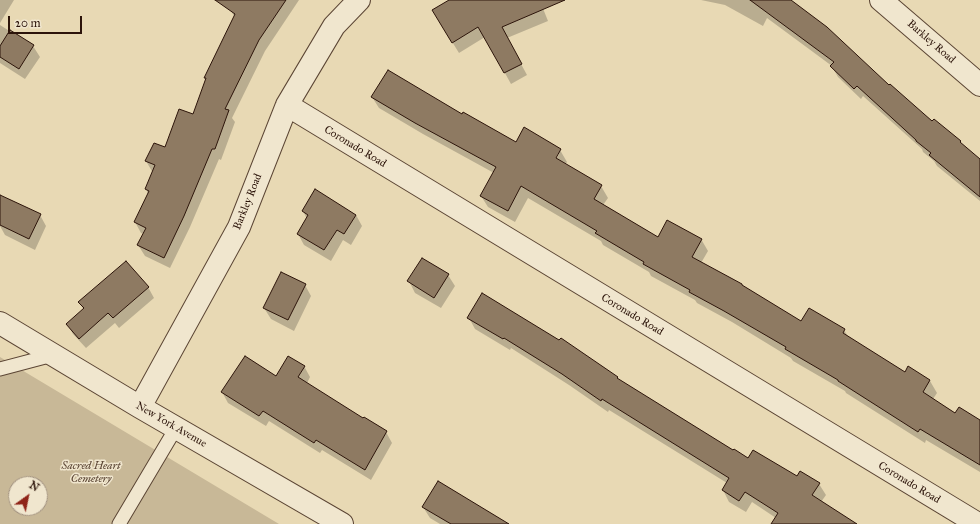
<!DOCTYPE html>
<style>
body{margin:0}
#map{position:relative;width:980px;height:524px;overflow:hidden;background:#e8d9b4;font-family:"IM FELL Great Primer",serif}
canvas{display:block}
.north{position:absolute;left:8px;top:476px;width:40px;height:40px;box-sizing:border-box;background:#f0e6ce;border:1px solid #a29280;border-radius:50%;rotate:33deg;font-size:11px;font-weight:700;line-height:16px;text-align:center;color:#2c140a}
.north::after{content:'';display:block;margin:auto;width:14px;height:18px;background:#8f2418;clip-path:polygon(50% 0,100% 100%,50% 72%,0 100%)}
.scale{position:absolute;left:8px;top:16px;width:74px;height:18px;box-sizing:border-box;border:2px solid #2c140a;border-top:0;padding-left:5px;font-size:12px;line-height:14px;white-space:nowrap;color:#2c140a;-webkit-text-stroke:3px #f0e6ce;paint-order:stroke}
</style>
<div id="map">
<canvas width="980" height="524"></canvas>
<div class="north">N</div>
<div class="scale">20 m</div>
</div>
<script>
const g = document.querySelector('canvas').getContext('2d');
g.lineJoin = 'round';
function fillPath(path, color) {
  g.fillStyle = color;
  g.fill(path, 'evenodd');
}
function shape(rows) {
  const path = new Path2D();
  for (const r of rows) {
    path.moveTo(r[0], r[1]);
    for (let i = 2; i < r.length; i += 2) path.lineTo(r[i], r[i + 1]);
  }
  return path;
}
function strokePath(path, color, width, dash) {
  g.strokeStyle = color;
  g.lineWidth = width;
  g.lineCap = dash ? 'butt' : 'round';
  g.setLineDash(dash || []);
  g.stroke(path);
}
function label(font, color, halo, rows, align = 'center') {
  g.font = font + ' "IM FELL Great Primer",serif';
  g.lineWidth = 3;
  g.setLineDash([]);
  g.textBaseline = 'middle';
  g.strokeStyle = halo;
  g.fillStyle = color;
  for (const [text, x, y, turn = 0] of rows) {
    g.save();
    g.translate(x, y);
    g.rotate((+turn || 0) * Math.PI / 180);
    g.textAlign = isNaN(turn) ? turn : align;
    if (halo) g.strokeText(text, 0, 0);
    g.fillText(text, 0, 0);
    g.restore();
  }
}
fillPath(shape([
 [0,357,279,524,0,524],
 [16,484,40,484,40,508,16,508]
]), '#c8b897');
fillPath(shape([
 [0,0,14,0,0,23],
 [237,0,299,0,265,51,232,118,235,122,221,160,219,159,190,227,170,268,145,256,138,245,144,234,141,233,135,222,148,194,146,189,153,173,146,161,166,149,194,116,206,79,205,78,235,17,230,10],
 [451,0,548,0,540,1,548,21,507,38,527,75,511,84,485,37,459,53,433,11],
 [701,0,783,0,889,86,932,123,960,141,963,146,980,160,980,201,937,166,934,161,923,152,922,149,863,96,861,99,838,77,832,67,832,66,767,18,763,26,725,5],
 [0,25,33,46,40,57,25,79,0,63],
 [372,97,462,116,516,143,560,150,567,162,565,165,601,186,608,198,603,205,658,239,701,239,708,251,701,263,802,322,844,330,849,338,905,373,909,367,930,381,937,393,933,399,956,414,980,423,980,472,926,440,925,443,846,393,845,391,793,361,791,358,732,322,697,303,695,300,651,276,649,272,603,245,601,241,528,198,515,222,488,207,481,196,494,173,423,134,379,108],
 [557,154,559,154,554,163],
 [303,211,356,215,362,226,351,245,343,240,331,261,304,245,298,234,307,219],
 [40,215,46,226,35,250,5,235,0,226,0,222],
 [448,275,455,286,441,308,415,293,409,281],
 [305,285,311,296,294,331,271,319,264,308],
 [148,287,154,298,119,328,115,323,86,348,73,334,67,324,84,310,79,302],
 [469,318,617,377,619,380,734,451,749,459,797,478,819,484,826,495,821,502,855,524,772,524,776,518,752,502,746,512,729,502,723,490,727,483,609,410,608,412,569,385,511,348,510,350,475,329],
 [304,366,310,377,307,383,364,420,386,432,392,443,371,480,322,450,320,453,269,421,266,426,228,403,222,392,277,378],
 [423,507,506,524,440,524,430,518]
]), '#0003');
const building = shape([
 [215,0,286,0,259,40,225,109,229,110,215,149,212,149,184,216,164,258,137,245,146,228,134,222,149,191,145,189,155,165,145,161,154,143,165,147,179,109,193,114,206,78,204,78,235,14,215,0],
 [449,0,565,0,502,27,522,64,504,73,478,27,452,43,432,10,449,0],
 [750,0,791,0,827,27,889,85,890,84,932,121,934,119,961,141,960,142,980,159,980,197,929,155,931,153,916,141,916,140,857,86,854,89,830,66,834,62,750,0],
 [10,30,34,45,19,69,0,57,0,46,10,30],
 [388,70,462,114,463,112,516,142,524,127,561,149,556,158,602,185,594,199,658,237,667,220,702,239,692,257,742,284,742,285,801,321,809,308,845,329,843,333,905,372,908,366,930,380,923,392,955,413,959,407,980,420,980,465,920,429,918,432,838,381,838,380,785,349,786,347,724,311,689,292,690,290,643,264,644,262,595,233,597,231,521,186,508,211,480,196,496,167,415,123,371,97,388,70],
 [315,189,356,215,344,234,337,230,324,250,297,234,308,215,302,211,315,189],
 [0,195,41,214,29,239,0,225,0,195],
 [422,258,449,274,434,298,407,281,422,258],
 [126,261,149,287,113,318,108,313,79,339,66,324,84,308,78,302,126,261],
 [281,272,306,284,288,320,263,308,281,272],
 [482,293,559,340,561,338,618,377,617,378,733,450,734,449,748,458,753,450,797,476,800,471,820,483,812,495,857,524,771,524,778,513,745,492,739,501,722,490,729,478,602,399,601,401,562,374,504,338,503,339,467,318,482,293],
 [245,356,276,376,288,356,305,366,298,377,363,418,364,417,387,431,365,470,316,440,314,443,263,411,259,416,221,392,245,356],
 [438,481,509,524,451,524,422,507,438,481]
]);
fillPath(building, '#8e7a62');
strokePath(building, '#2c140a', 1);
const lane = shape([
 [0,369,53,355],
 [119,524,176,428]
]);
const street = shape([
 [881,0,980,85],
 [287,105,978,524],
 [0,323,140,407,342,524],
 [140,407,239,227,287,105,334,26,359,0]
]);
strokePath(lane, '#5b4534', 15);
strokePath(street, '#5b4534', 24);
strokePath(lane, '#f0e6ce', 13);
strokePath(street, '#f0e6ce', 22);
label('11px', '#2c140a', '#f0e6ce', [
 ["Barkley Road",931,42,41],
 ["Coronado Road",355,147,31],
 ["Barkley Road",248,202,-68],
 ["Coronado Road",632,315,31],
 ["New York Avenue",171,425,30],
 ["Coronado Road",909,483,31]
]);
label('italic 11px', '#5b4534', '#f0e6ce', [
 ["Sacred Heart",91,466],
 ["Cemetery",91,479]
]);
</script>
